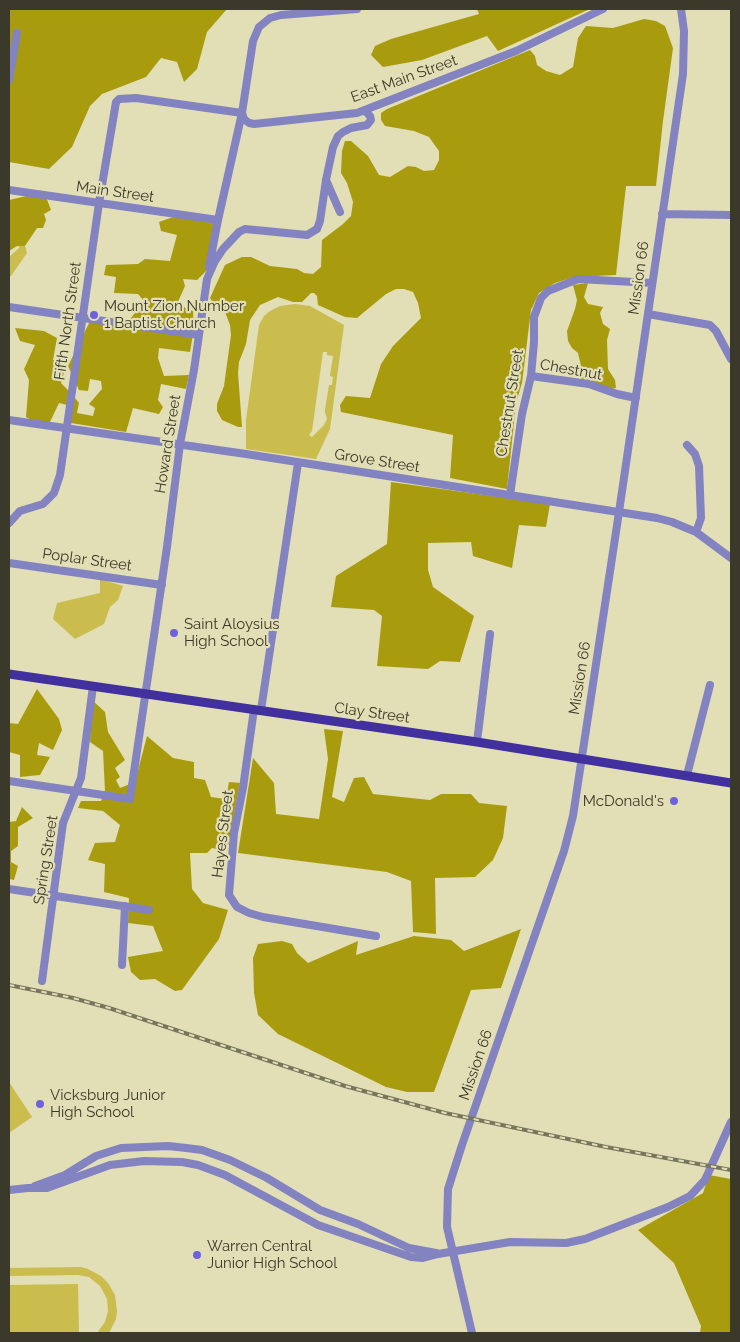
<!DOCTYPE html>
<style>
body{margin:0}
#map{position:relative;width:740px;height:1342px;overflow:hidden;background:#e2deb6;font-family:Raleway,sans-serif}
canvas{display:block}
.frame{position:absolute;inset:0;border:10px solid #3b3929;pointer-events:none}
</style>
<div id="map">
<canvas width="740" height="1342"></canvas>
<div class="frame"></div>
</div>
<script>
const g = document.querySelector('canvas').getContext('2d');
g.lineJoin = 'round';
function fillPath(path, color) {
  g.fillStyle = color;
  g.fill(path, 'evenodd');
}
function shape(rows) {
  const path = new Path2D();
  for (const r of rows) {
    path.moveTo(r[0], r[1]);
    for (let i = 2; i < r.length; i += 2) path.lineTo(r[i], r[i + 1]);
  }
  return path;
}
function strokePath(path, color, width, dash) {
  g.strokeStyle = color;
  g.lineWidth = width;
  g.lineCap = dash ? 'butt' : 'round';
  g.setLineDash(dash || []);
  g.stroke(path);
}
function label(font, color, halo, rows, align = 'center') {
  g.font = font + ' Raleway,sans-serif';
  g.lineWidth = 4.5;
  g.setLineDash([]);
  g.textBaseline = 'middle';
  g.strokeStyle = halo;
  g.fillStyle = color;
  for (const [text, x, y, turn = 0] of rows) {
    g.save();
    g.translate(x, y);
    g.rotate((+turn || 0) * Math.PI / 180);
    g.textAlign = isNaN(turn) ? turn : align;
    if (halo) g.strokeText(text, 0, 0);
    g.fillText(text, 0, 0);
    g.restore();
  }
}
fillPath(shape([
 [19,246,25,246,27,253,11,276,9,276,9,257,19,248],
 [295,304,310,306,344,325,330,429,316,459,246,449,246,420,259,325,264,316,270,311,280,306],
 [323,352,327,352,327,355,333,356,330,376,333,377,332,385,329,385,325,409,325,413,326,415,327,419,324,425,312,437,309,435,312,431],
 [100,579,123,586,118,600,110,607,104,624,75,639,53,619,57,603,100,593],
 [9,1082,32,1117,9,1133],
 [81,1267,88,1269,101,1276,108,1283,115,1295,117,1311,116,1319,109,1333,97,1333,105,1322,108,1311,107,1299,100,1286,89,1277,78,1275,9,1276,9,1268],
 [78,1284,79,1333,9,1333,9,1285]
]), '#cabd4d');
fillPath(shape([
 [9,9,227,9,207,32,197,69,184,82,177,62,161,58,146,77,102,94,90,106,72,147,49,169,9,162],
 [477,9,590,9,498,51,487,36,422,60,383,67,371,55,375,46,391,39,479,14],
 [644,19,656,21,665,26,673,48,663,121,656,186,626,186,616,275,574,277,555,283,539,293,531,310,522,383,516,403,507,489,450,478,453,435,341,412,340,405,346,396,370,398,381,364,393,346,421,318,418,303,413,292,404,289,396,289,386,294,357,318,345,317,318,305,317,296,314,293,311,293,302,302,293,302,278,297,260,305,250,320,246,344,239,362,238,373,242,427,238,427,222,420,217,411,217,404,224,386,231,335,230,325,225,312,216,307,210,298,225,265,242,257,251,257,270,266,297,269,304,273,313,274,321,267,322,240,343,224,351,216,353,202,347,183,341,173,342,151,345,141,351,141,368,156,379,175,390,177,408,166,416,167,424,171,434,170,439,160,439,151,429,137,414,131,385,126,381,120,381,113,387,109,530,50,535,56,537,65,546,71,560,75,573,67,578,38,586,26,613,28],
 [31,195,46,197,51,210,44,214,46,220,43,228,37,228,25,246,17,246,9,251,9,200],
 [176,216,214,222,207,270,197,280,183,279,185,286,177,304,193,311,194,328,190,352,159,348,158,358,164,376,189,375,186,389,161,384,158,400,163,407,159,414,133,408,126,432,71,423,67,414,75,398,79,403,77,413,93,416,95,408,89,404,102,389,101,381,90,379,88,391,79,390,68,366,89,323,131,318,144,301,138,294,114,293,116,277,104,275,106,265,138,264,145,259,170,261,177,235,161,231,159,222],
 [588,283,584,297,588,304,603,307,600,313,603,324,610,329,607,340,608,369,615,380,616,388,610,389,581,379,581,366,578,353,572,348,568,341,567,331,575,309,577,300,573,285],
 [15,328,44,331,57,338,53,360,66,365,61,383,71,393,67,405,59,403,49,424,37,423,26,417,29,380,24,369,35,345,20,341],
 [391,482,550,504,546,527,519,525,512,568,473,556,471,542,428,543,428,570,433,587,474,616,460,662,440,661,428,669,377,666,382,616,374,610,331,607,336,576,387,544],
 [37,689,59,719,62,730,53,750,39,743,37,755,50,757,40,775,20,777,20,755,9,752,9,723,18,724],
 [92,700,105,712,108,732,125,760,115,768,120,777,116,780,120,788,135,782,147,736,173,758,194,762,194,778,205,780,211,797,226,799,229,782,240,783,227,851,212,848,207,853,190,853,192,889,203,903,228,910,219,939,182,990,175,991,155,979,140,980,131,972,128,957,163,951,153,926,128,923,129,898,104,892,105,864,88,860,95,843,115,842,120,825,103,811,78,808,81,801,101,801,105,791,103,751,90,742],
 [324,729,343,731,332,797,344,802,354,778,364,777,373,794,430,800,441,794,471,794,479,803,507,806,503,838,493,860,475,877,435,878,436,934,413,932,411,881,387,872,238,853,253,758,274,783,276,814,319,819,328,759],
 [22,807,33,818,18,827,18,846,11,851,11,862,18,866,14,880,9,879,9,822,16,821],
 [521,929,501,988,471,990,434,1092,407,1092,386,1087,278,1034,258,1015,254,993,253,958,258,944,282,941,292,944,297,953,308,963,358,941,356,955,414,936,451,940,464,951],
 [709,1175,731,1179,731,1333,700,1333,701,1326,674,1263,638,1230,703,1193]
]), '#a99b0e');
strokePath(shape([
 [9,80,17,33],
 [326,180,340,212],
 [9,190,218,220],
 [662,214,731,215],
 [209,267,218,220,242,113,253,41,259,27,270,18,281,15,357,9],
 [9,307,199,335],
 [648,314,710,325,716,331,731,359],
 [531,376,589,384,617,394,636,398],
 [9,420,246,454,657,518,672,522,696,532,731,558],
 [687,445,695,454,699,466,701,518,696,532],
 [510,495,522,414,531,376,534,342,534,317,541,298,548,291,578,279,652,283],
 [9,523,20,511,43,504,54,493,60,475,99,203,116,102,119,99,136,98,242,113,244,119,249,123,254,124,357,113,516,51,603,9],
 [9,563,162,585],
 [254,709,243,788,234,833,229,895,237,907,249,913,263,917,376,936],
 [261,710,298,463],
 [477,742,490,634],
 [687,775,710,685],
 [9,781,130,799,167,547,180,444,194,370,207,279,215,261,223,249,239,232,245,229,307,235,317,229,320,221,326,180,333,147,338,136,343,132,351,128,367,125,371,120,370,116,365,111],
 [9,889,149,910],
 [122,965,125,906],
 [42,981,63,823,81,778,93,686],
 [35,1186,65,1175,96,1156,121,1148,168,1146,186,1148,202,1150,230,1160,267,1178,320,1210,358,1224,409,1248,436,1253],
 [9,1190,28,1188,47,1188,110,1165,144,1161,182,1162,198,1165,225,1175,318,1225,411,1257,423,1258,438,1254,510,1242,566,1243,585,1239,668,1207,690,1196,705,1180,731,1122],
 [472,1333,447,1227,448,1189,462,1145,564,851,573,816,619,512,683,74,684,31,681,9]
]), '#8283c0', 8);
strokePath(shape([
 [9,674,477,742,731,783]
]), '#42309f', 9);
const rail = shape([
 [9,985,73,998,109,1008,345,1086,445,1113,606,1147,731,1170]
]);
strokePath(rail, '#77755c', 4);
strokePath(rail, '#e2deb6', 2, [5.5]);
for (const [x, y, r, color] of [
 [94,315,5,"#6d62dc"],
 [174,633,5,"#6d62dc"],
 [674,801,5,"#6d62dc"],
 [40,1104,5,"#6d62dc"],
 [197,1255,5,"#6d62dc"]
]) {
  const dot = new Path2D();
  dot.arc(x, y, r, 0, 2 * Math.PI);
  g.fillStyle = color;
  g.fill(dot);
  strokePath(dot, '#e2deb6', 2);
}
label('15px', '#3b3929', '#e2deb6', [
 ["East Main Street",404,79,-20],
 ["Main Street",115,192,8],
 ["Mission 66",639,278,-82],
 ["Fifth North Street",68,321,-82],
 ["Chestnut",571,370,10],
 ["Chestnut Street",510,403,-81],
 ["Howard Street",168,444,-81],
 ["Grove Street",377,461,9],
 ["Poplar Street",87,560,8],
 ["Mission 66",580,678,-81],
 ["Clay Street",372,713,8],
 ["Hayes Street",223,834,-83],
 ["Spring Street",46,860,-81],
 ["Mission 66",476,1065,-71]
]);
label('15px', '#3b3929', '#e2deb6', [
 ["Mount Zion Number",104,306],
 ["1 Baptist Church",104,323],
 ["Saint Aloysius",184,624],
 ["High School",184,641],
 ["McDonald's",664,801,"right"],
 ["Vicksburg Junior",50,1095],
 ["High School",50,1112],
 ["Warren Central",207,1246],
 ["Junior High School",207,1263]
], 'left');
</script>
